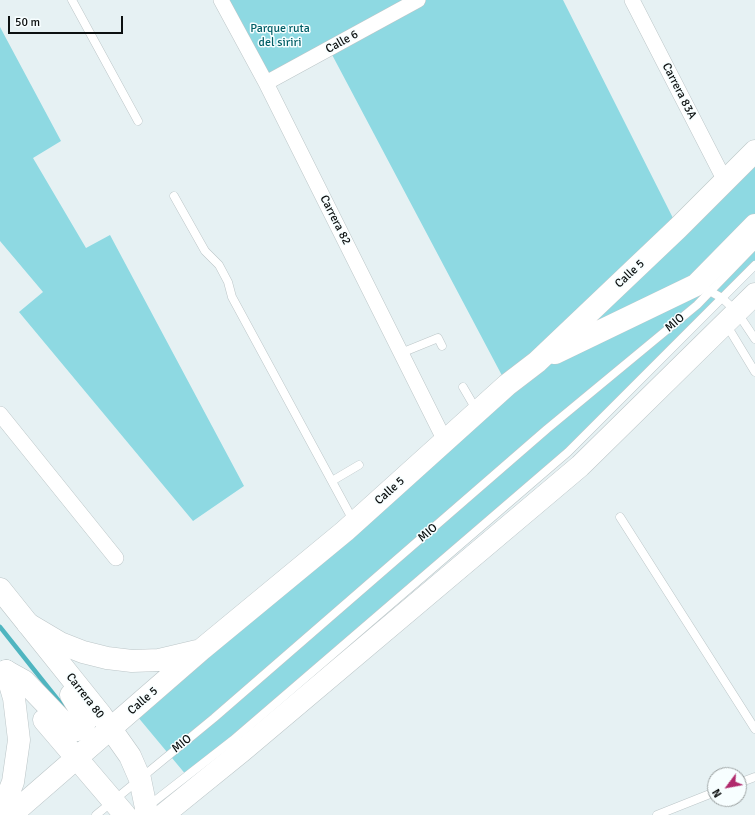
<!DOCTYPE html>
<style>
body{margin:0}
#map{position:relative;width:755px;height:815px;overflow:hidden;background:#e6f1f3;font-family:Signika,sans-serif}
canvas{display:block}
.north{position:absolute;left:707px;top:767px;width:40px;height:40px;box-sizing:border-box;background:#f7feff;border:1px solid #999f9f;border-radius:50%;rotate:238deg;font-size:11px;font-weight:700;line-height:16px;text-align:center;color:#0c1010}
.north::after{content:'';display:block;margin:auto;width:14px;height:18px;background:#b0296c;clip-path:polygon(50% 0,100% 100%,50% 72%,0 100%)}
.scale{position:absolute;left:8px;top:16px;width:115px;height:18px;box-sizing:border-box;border:2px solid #0c1010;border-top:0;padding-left:5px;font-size:12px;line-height:14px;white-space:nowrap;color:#0c1010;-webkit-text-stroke:3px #f7feff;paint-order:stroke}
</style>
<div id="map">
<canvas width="755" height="815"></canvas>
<div class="north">N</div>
<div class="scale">50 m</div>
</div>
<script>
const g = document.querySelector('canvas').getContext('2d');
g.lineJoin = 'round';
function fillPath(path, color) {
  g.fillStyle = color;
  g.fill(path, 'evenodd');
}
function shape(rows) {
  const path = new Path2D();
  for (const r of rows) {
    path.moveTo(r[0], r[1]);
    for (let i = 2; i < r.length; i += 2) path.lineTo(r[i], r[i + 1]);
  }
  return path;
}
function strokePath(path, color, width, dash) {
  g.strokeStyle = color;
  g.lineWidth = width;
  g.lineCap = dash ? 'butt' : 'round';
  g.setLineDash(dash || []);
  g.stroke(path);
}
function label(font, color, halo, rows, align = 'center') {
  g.font = font + ' Signika,sans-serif';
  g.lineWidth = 3;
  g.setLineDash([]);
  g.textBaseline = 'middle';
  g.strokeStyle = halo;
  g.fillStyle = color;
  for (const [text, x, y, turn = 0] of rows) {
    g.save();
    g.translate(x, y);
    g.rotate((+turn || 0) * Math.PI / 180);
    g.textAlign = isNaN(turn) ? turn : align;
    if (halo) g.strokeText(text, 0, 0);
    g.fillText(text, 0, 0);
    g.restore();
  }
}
fillPath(shape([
 [221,0,563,0,678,228,755,151,755,265,568,452,187,776,132,710,507,385,329,49,266,83],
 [0,27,61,141,33,158,86,248,110,235,244,486,193,521,19,312,43,292,0,241]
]), '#8ed9e2');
strokePath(shape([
 [0,627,66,710]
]), '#4fb5c0', 4.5);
const service = shape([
 [72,0,138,121],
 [174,196,205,251,219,265,228,282,232,297,354,522],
 [706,289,722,298,737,312,755,339],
 [726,324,755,372],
 [401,353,438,338,442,346],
 [463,387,477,411],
 [332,481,359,465],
 [620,517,755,729],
 [739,783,755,777],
 [147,807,233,740,568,452,755,265],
 [96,815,214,718,547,429,697,305,755,245],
 [657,815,715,792]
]);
const minor = shape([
 [221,0,266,83,445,441],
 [632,0,725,181],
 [266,83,418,0],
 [0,414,116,558]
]);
const secondary = shape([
 [0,589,101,715,130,756,140,779,146,808,145,815],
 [6,671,24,681,70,729,77,730,83,728,86,719,71,695],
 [44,720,125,815]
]);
const primary = shape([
 [555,353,696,285,755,225],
 [28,624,60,643,83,652,107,658,132,661,159,660,197,651],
 [0,815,13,782,19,740,14,698,6,671],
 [11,815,202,649,345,531,507,385,537,362,678,228,755,151],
 [163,815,242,751,580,466,755,294]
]);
strokePath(service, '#bcc6c8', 9);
strokePath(minor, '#bcc6c8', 16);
strokePath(secondary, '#bcc6c8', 23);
strokePath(primary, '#bcc6c8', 23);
strokePath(service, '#fff', 8);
strokePath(minor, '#fff', 15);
strokePath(secondary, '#fff', 22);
strokePath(primary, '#fff', 22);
label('12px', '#025f67', '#f7feff', [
 ["Parque ruta",280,29],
 ["del siriri",280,43]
]);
label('12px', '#0c1010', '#f7feff', [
 ["Calle 6",342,42,-29],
 ["Carrera 83A",679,91,63],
 ["Carrera 82",335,220,63],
 ["Calle 5",630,274,-43],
 ["MIO",675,323,-40],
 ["Calle 5",390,491,-42],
 ["MIO",428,533,-41],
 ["Carrera 80",85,696,52],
 ["Calle 5",143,701,-41],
 ["MIO",182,744,-39]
]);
</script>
